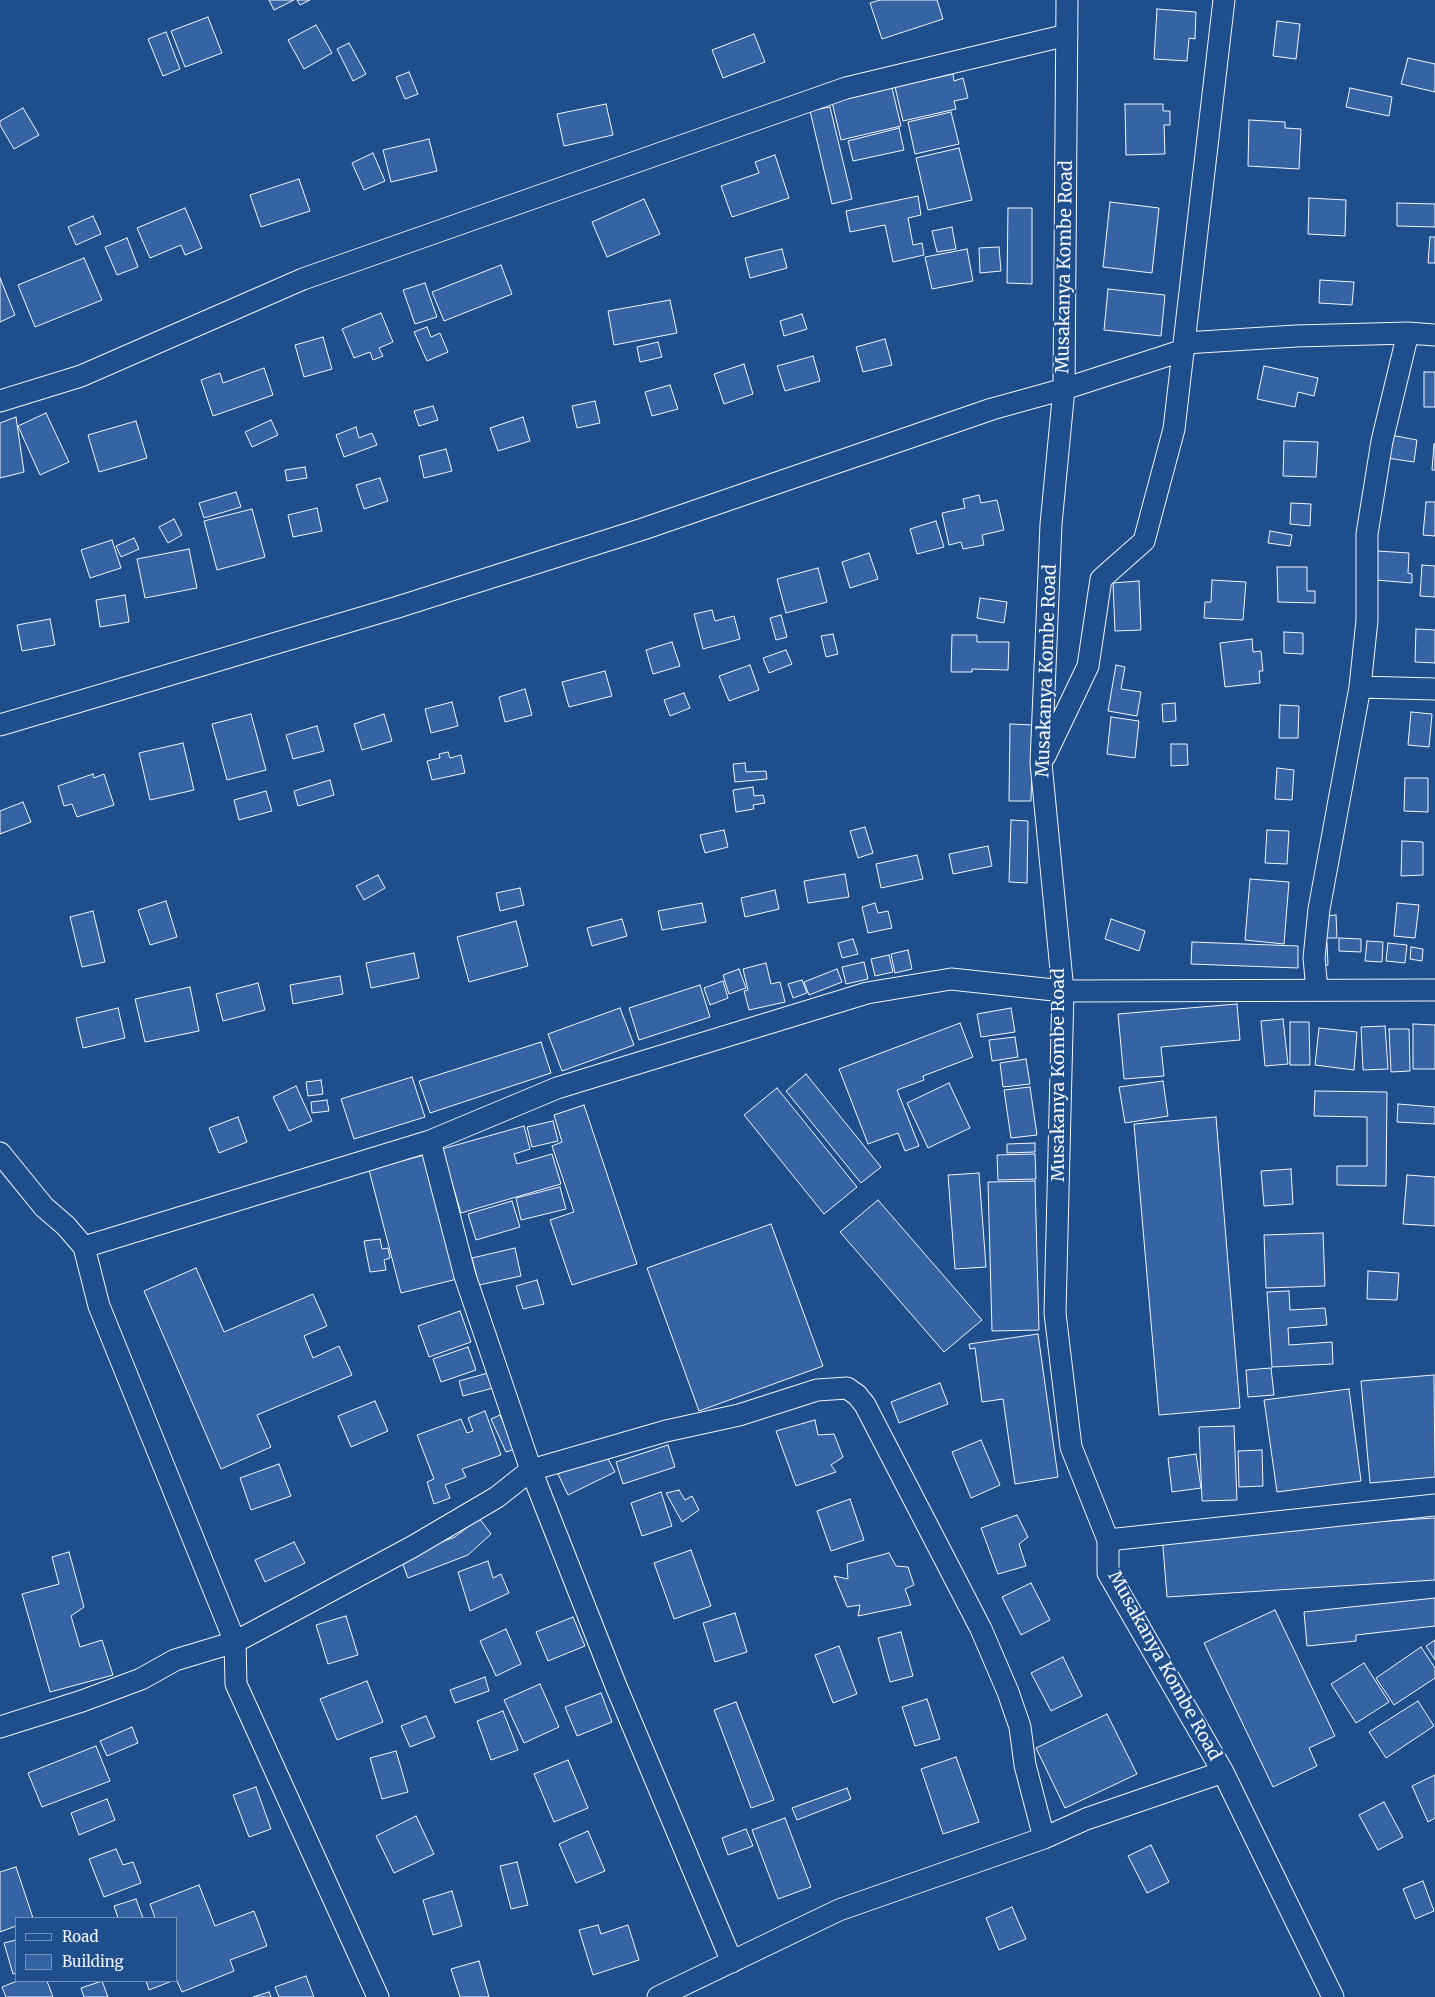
<!DOCTYPE html>
<style>
body{margin:0}
#map{position:relative;width:1435px;height:1997px;overflow:hidden;background:#1f4e8c;font-family:Merriweather,serif}
canvas{display:block}
.legend{position:absolute;left:15px;top:1917px;width:162px;height:65px;box-sizing:border-box;background:#1f4e8c;border:1px solid #7391ba;margin:0;padding:6px 9px;list-style:none;font-size:15px;color:#f2f6ff}
.legend li{display:flex;align-items:center;gap:10px;height:25px}
.legend b{width:25px;border:1px solid #7391ba}
</style>
<div id="map">
<canvas width="1435" height="1997"></canvas>
<ul class="legend">
<li><b style="height:6px;background:#1f4e8c"></b>Road</li>
<li><b style="height:14px;background:#3563a3"></b>Building</li>
</ul>
</div>
<script>
const g = document.querySelector('canvas').getContext('2d');
g.lineJoin = 'round';
function fillPath(path, color) {
  g.fillStyle = color;
  g.fill(path, 'evenodd');
}
function shape(rows) {
  const path = new Path2D();
  for (const r of rows) {
    path.moveTo(r[0], r[1]);
    for (let i = 2; i < r.length; i += 2) path.lineTo(r[i], r[i + 1]);
  }
  return path;
}
function strokePath(path, color, width, dash) {
  g.strokeStyle = color;
  g.lineWidth = width;
  g.lineCap = dash ? 'butt' : 'round';
  g.setLineDash(dash || []);
  g.stroke(path);
}
function label(font, color, halo, rows, align = 'center') {
  g.font = font + ' Merriweather,serif';
  g.lineWidth = 4;
  g.setLineDash([]);
  g.textBaseline = 'middle';
  g.strokeStyle = halo;
  g.fillStyle = color;
  for (const [text, x, y, turn = 0] of rows) {
    g.save();
    g.translate(x, y);
    g.rotate((+turn || 0) * Math.PI / 180);
    g.textAlign = isNaN(turn) ? turn : align;
    if (halo) g.strokeText(text, 0, 0);
    g.fillText(text, 0, 0);
    g.restore();
  }
}
const building = shape([
 [269,0,294,0,274,10,269,0],
 [297,0,310,0,300,5,297,0],
 [880,0,937,0,943,19,882,39,870,3,880,0],
 [1157,9,1196,12,1195,39,1189,38,1187,61,1154,59,1157,9],
 [208,17,222,53,185,67,171,31,208,17],
 [1277,21,1300,24,1296,59,1273,56,1277,21],
 [316,25,332,53,304,69,288,40,316,25],
 [166,32,180,69,163,76,148,39,166,32],
 [754,34,765,62,723,78,712,50,754,34],
 [349,43,366,74,353,81,337,49,349,43],
 [1408,58,1435,64,1435,92,1401,84,1408,58],
 [409,72,418,94,405,99,396,77,409,72],
 [953,74,954,81,963,78,968,98,954,101,956,109,903,121,895,87,953,74],
 [892,88,901,126,841,140,832,102,892,88],
 [1350,88,1392,97,1389,116,1346,107,1350,88],
 [606,104,613,135,564,146,557,114,606,104],
 [1125,104,1163,104,1163,111,1170,111,1170,125,1164,125,1165,154,1126,155,1125,104],
 [830,107,852,199,832,204,810,111,830,107],
 [23,108,39,135,14,149,0,125,0,121,23,108],
 [951,112,959,144,915,154,908,122,951,112],
 [1249,120,1285,122,1285,128,1301,129,1299,169,1248,166,1249,120],
 [899,128,904,150,853,161,848,141,899,128],
 [429,139,437,171,391,182,383,150,429,139],
 [959,148,972,200,928,210,916,158,959,148],
 [373,153,385,181,364,190,352,163,373,153],
 [775,155,789,198,732,217,721,186,759,173,755,162,775,155],
 [299,179,310,211,261,227,250,195,299,179],
 [918,196,921,215,908,218,913,245,922,243,924,255,893,262,885,225,850,232,846,211,918,196],
 [1309,198,1346,200,1345,236,1308,234,1309,198],
 [644,199,660,234,607,257,592,222,644,199],
 [1110,202,1159,208,1152,273,1103,267,1110,202],
 [1397,203,1435,204,1435,227,1397,226,1397,203],
 [185,208,202,248,185,255,181,245,150,258,137,228,185,208],
 [1008,208,1032,208,1032,284,1007,283,1008,208],
 [93,216,101,234,76,245,68,227,93,216],
 [952,227,956,249,937,252,932,231,952,227],
 [1430,237,1435,237,1435,263,1428,263,1430,237],
 [127,238,138,267,117,275,105,247,127,238],
 [999,247,1001,271,980,273,979,248,999,247],
 [782,249,787,268,750,278,745,258,782,249],
 [967,249,973,281,932,289,925,257,967,249],
 [84,258,102,300,35,327,18,285,84,258],
 [501,265,512,294,444,321,432,292,501,265],
 [0,278,15,315,0,322,0,278],
 [1320,280,1354,282,1352,305,1319,303,1320,280],
 [425,283,437,317,415,324,403,290,425,283],
 [1108,289,1165,295,1161,336,1104,330,1108,289],
 [670,300,677,333,614,345,608,311,670,300],
 [381,313,393,342,379,348,383,356,373,360,370,352,354,358,342,329,381,313],
 [802,314,807,329,784,336,780,321,802,314],
 [427,327,431,337,440,333,448,352,427,361,414,332,427,327],
 [323,337,332,369,304,377,295,345,323,337],
 [885,339,892,365,863,372,856,347,885,339],
 [658,342,662,357,640,362,637,347,658,342],
 [813,356,820,381,785,391,777,366,813,356],
 [744,364,753,394,724,404,714,374,744,364],
 [1264,366,1318,378,1314,396,1298,392,1295,407,1257,399,1264,366],
 [264,368,273,395,213,416,201,380,220,373,223,383,264,368],
 [1424,372,1435,372,1435,407,1424,407,1424,372],
 [670,385,678,409,652,416,645,392,670,385],
 [595,401,600,423,577,428,572,406,595,401],
 [433,406,438,420,419,426,414,411,433,406],
 [46,413,69,462,40,475,18,426,46,413],
 [16,417,24,472,0,478,0,423,16,417],
 [523,417,530,441,498,451,490,428,523,417],
 [271,420,278,435,252,447,245,432,271,420],
 [136,421,147,458,99,472,88,435,136,421],
 [356,427,359,438,372,433,377,445,344,457,336,435,356,427],
 [1391,435,1417,440,1414,462,1387,458,1391,435],
 [1284,441,1318,442,1316,477,1283,476,1284,441],
 [1434,444,1435,444,1435,470,1432,470,1434,444],
 [446,449,452,471,424,478,419,456,446,449],
 [305,467,307,478,287,481,285,470,305,467],
 [380,478,388,501,364,509,356,485,380,478],
 [236,492,241,507,204,518,199,503,236,492],
 [979,495,981,503,997,500,1004,530,982,535,984,545,963,549,961,542,949,545,942,513,965,508,963,499,979,495],
 [1426,502,1435,502,1435,536,1423,535,1426,502],
 [1291,503,1311,504,1310,526,1290,524,1291,503],
 [317,508,322,531,293,537,288,515,317,508],
 [252,509,265,557,217,570,204,521,252,509],
 [174,519,182,535,168,543,159,527,174,519],
 [936,521,944,547,917,554,910,529,936,521],
 [1270,531,1292,535,1290,546,1268,543,1270,531],
 [134,538,139,549,121,557,116,546,134,538],
 [112,540,121,568,90,578,81,550,112,540],
 [189,549,197,588,145,598,137,559,189,549],
 [1377,551,1409,553,1408,573,1412,574,1412,583,1375,580,1377,551],
 [869,553,878,579,850,588,842,562,869,553],
 [1422,565,1435,566,1435,597,1420,596,1422,565],
 [1277,567,1307,567,1307,591,1315,591,1315,603,1278,602,1277,567],
 [818,568,827,602,786,613,777,579,818,568],
 [1212,580,1246,582,1243,620,1204,618,1205,602,1211,602,1212,580],
 [1139,581,1141,630,1115,631,1113,583,1139,581],
 [125,595,129,622,100,627,96,600,125,595],
 [980,598,1007,602,1004,623,977,618,980,598],
 [712,610,715,621,734,616,740,639,703,649,694,614,712,610],
 [781,615,787,637,776,640,770,618,781,615],
 [50,619,55,645,22,651,17,625,50,619],
 [1416,629,1435,630,1435,663,1415,662,1416,629],
 [1284,632,1303,633,1303,654,1284,653,1284,632],
 [833,634,838,654,826,657,821,636,833,634],
 [952,635,977,635,977,642,1009,642,1008,670,972,669,972,672,951,672,952,635],
 [1252,639,1253,652,1261,651,1263,671,1259,671,1260,683,1225,687,1220,643,1252,639],
 [672,642,680,666,653,674,646,650,672,642],
 [786,650,792,664,769,673,763,658,786,650],
 [750,665,759,690,729,701,719,676,750,665],
 [1116,665,1125,667,1121,689,1141,692,1137,716,1108,711,1116,665],
 [605,671,612,696,569,707,562,682,605,671],
 [525,689,532,715,505,722,499,697,525,689],
 [684,693,690,708,670,716,664,700,684,693],
 [452,702,458,726,431,733,425,709,452,702],
 [1175,703,1176,721,1163,722,1162,704,1175,703],
 [1280,705,1299,706,1298,738,1279,738,1280,705],
 [1411,712,1432,714,1429,747,1408,745,1411,712],
 [251,714,266,770,227,780,212,724,251,714],
 [384,714,392,741,362,750,354,724,384,714],
 [1111,717,1139,721,1135,758,1107,754,1111,717],
 [1010,724,1033,725,1031,801,1009,801,1010,724],
 [317,726,324,751,293,759,286,735,317,726],
 [183,743,194,790,150,800,139,753,183,743],
 [1171,744,1187,744,1188,765,1171,766,1171,744],
 [448,752,450,758,461,755,465,773,432,780,427,761,440,758,439,754,448,752],
 [745,763,746,772,766,771,767,779,735,782,733,764,745,763],
 [1277,768,1294,770,1292,800,1275,799,1277,768],
 [93,774,94,778,104,774,114,805,77,817,72,804,64,806,58,786,93,774],
 [1405,778,1428,778,1428,812,1404,811,1405,778],
 [330,780,334,795,298,806,294,791,330,780],
 [753,787,754,796,763,795,765,803,753,805,754,809,736,812,733,790,753,787],
 [266,791,272,811,239,820,234,800,266,791],
 [23,802,31,822,0,834,0,811,23,802],
 [1011,820,1028,821,1027,883,1009,882,1011,820],
 [865,827,873,853,858,858,850,831,865,827],
 [724,830,728,847,705,853,700,835,724,830],
 [1267,830,1289,831,1287,864,1265,863,1267,830],
 [1402,841,1423,842,1423,875,1401,876,1402,841],
 [988,846,992,866,953,874,949,854,988,846],
 [917,855,923,879,881,888,876,864,917,855],
 [845,874,849,897,808,903,804,881,845,874],
 [378,875,385,888,364,900,356,886,378,875],
 [1250,879,1289,882,1284,944,1245,940,1250,879],
 [520,888,524,905,500,911,496,893,520,888],
 [775,890,779,909,745,917,741,898,775,890],
 [166,901,177,937,150,945,138,910,166,901],
 [702,903,706,922,662,930,658,911,702,903],
 [875,903,878,913,888,911,892,928,868,933,862,907,875,903],
 [1397,903,1419,905,1415,938,1394,936,1397,903],
 [93,911,105,962,82,967,70,917,93,911],
 [1336,915,1337,938,1326,938,1325,916,1336,915],
 [622,919,627,936,592,946,587,928,622,919],
 [1111,919,1145,931,1139,951,1105,939,1111,919],
 [516,921,528,966,469,982,457,937,516,921],
 [1339,938,1361,939,1361,952,1339,951,1339,938],
 [853,939,858,954,842,958,838,943,853,939],
 [1367,941,1383,942,1382,962,1365,961,1367,941],
 [1192,942,1298,946,1298,968,1191,964,1192,942],
 [1327,943,1328,965,1319,965,1319,944,1327,943],
 [1388,943,1407,945,1405,963,1386,961,1388,943],
 [1411,947,1423,949,1422,961,1410,959,1411,947],
 [908,950,912,969,895,973,891,954,908,950],
 [414,953,419,978,371,988,366,963,414,953],
 [889,955,893,972,875,976,871,959,889,955],
 [864,962,868,979,846,984,842,967,864,962],
 [766,963,771,984,780,982,785,1002,749,1010,744,991,748,990,743,969,766,963],
 [739,969,746,988,729,994,723,975,739,969],
 [837,969,842,982,809,995,804,982,837,969],
 [340,976,343,994,293,1004,290,985,340,976],
 [802,980,807,993,793,998,788,984,802,980],
 [723,981,728,998,710,1005,704,988,723,981],
 [258,983,265,1010,223,1021,216,994,258,983],
 [700,985,710,1017,639,1040,629,1008,700,985],
 [190,987,199,1031,145,1042,135,999,190,987],
 [1237,1004,1240,1040,1161,1047,1164,1076,1124,1079,1118,1014,1237,1004],
 [118,1008,125,1038,83,1048,76,1018,118,1008],
 [620,1008,634,1045,562,1071,548,1034,620,1008],
 [1011,1008,1015,1032,981,1037,977,1014,1011,1008],
 [1283,1019,1288,1064,1265,1066,1261,1021,1283,1019],
 [1290,1022,1309,1022,1310,1065,1290,1065,1290,1022],
 [960,1023,973,1057,923,1076,924,1080,897,1090,919,1146,905,1151,898,1133,868,1144,839,1069,960,1023],
 [1413,1024,1435,1025,1435,1069,1413,1069,1413,1024],
 [1385,1026,1388,1069,1363,1070,1361,1027,1385,1026],
 [1319,1028,1357,1032,1354,1070,1315,1065,1319,1028],
 [1389,1029,1409,1029,1410,1071,1391,1072,1389,1029],
 [1015,1037,1018,1057,992,1061,989,1040,1015,1037],
 [541,1042,551,1073,430,1113,419,1081,541,1042],
 [1026,1059,1030,1084,1003,1087,1000,1063,1026,1059],
 [806,1074,881,1167,861,1183,786,1091,806,1074],
 [412,1077,425,1117,354,1139,341,1099,412,1077],
 [321,1080,323,1094,308,1096,306,1082,321,1080],
 [1163,1081,1168,1116,1125,1123,1119,1087,1163,1081],
 [949,1083,970,1128,928,1148,907,1103,949,1083],
 [296,1086,312,1121,289,1131,273,1097,296,1086],
 [1030,1087,1037,1135,1011,1138,1004,1090,1030,1087],
 [777,1088,857,1187,824,1214,744,1115,777,1088],
 [1315,1091,1387,1092,1386,1186,1337,1185,1337,1166,1367,1166,1367,1117,1314,1116,1315,1091],
 [327,1100,329,1111,312,1113,311,1102,327,1100],
 [1398,1104,1435,1107,1435,1124,1397,1122,1398,1104],
 [584,1105,637,1264,572,1285,550,1220,574,1212,552,1146,562,1142,554,1115,584,1105],
 [238,1117,247,1142,219,1153,209,1128,238,1117],
 [1216,1117,1240,1408,1159,1415,1134,1124,1216,1117],
 [553,1121,558,1141,532,1147,527,1127,553,1121],
 [524,1126,530,1149,514,1154,517,1164,552,1154,561,1184,461,1213,442,1149,524,1126],
 [1035,1143,1035,1152,1007,1153,1007,1144,1035,1143],
 [1035,1154,1036,1179,998,1180,997,1155,1035,1154],
 [424,1155,457,1279,401,1293,369,1170,424,1155],
 [1291,1169,1293,1204,1264,1206,1261,1171,1291,1169],
 [979,1173,986,1267,955,1269,948,1175,979,1173],
 [1407,1175,1435,1177,1435,1226,1403,1224,1407,1175],
 [1035,1181,1039,1330,992,1331,988,1182,1035,1181],
 [560,1187,566,1209,521,1220,516,1198,560,1187],
 [878,1200,982,1320,944,1352,840,1232,878,1200],
 [512,1201,520,1227,476,1240,468,1214,512,1201],
 [771,1224,823,1366,699,1411,647,1268,771,1224],
 [1323,1233,1325,1286,1266,1288,1264,1235,1323,1233],
 [380,1239,382,1249,388,1248,390,1258,384,1260,386,1270,370,1272,364,1241,380,1239],
 [515,1248,521,1276,479,1285,472,1258,515,1248],
 [196,1268,224,1332,313,1294,327,1326,304,1336,313,1358,339,1346,352,1375,257,1415,271,1447,221,1469,144,1291,196,1268],
 [1368,1271,1399,1273,1397,1300,1367,1299,1368,1271],
 [537,1280,544,1304,523,1309,516,1286,537,1280],
 [1289,1291,1290,1310,1325,1308,1327,1325,1288,1328,1289,1345,1332,1342,1333,1364,1272,1367,1267,1292,1289,1291],
 [460,1311,471,1342,429,1357,418,1326,460,1311],
 [1038,1334,1058,1477,1015,1484,1003,1399,982,1402,975,1348,970,1349,969,1344,1038,1334],
 [468,1347,476,1370,441,1382,433,1359,468,1347],
 [1271,1368,1274,1395,1248,1397,1246,1370,1271,1368],
 [488,1373,493,1388,463,1396,459,1381,488,1373],
 [1434,1375,1435,1477,1370,1483,1361,1381,1434,1375],
 [940,1383,948,1404,899,1423,891,1402,940,1383],
 [1349,1389,1361,1481,1277,1492,1264,1400,1349,1389],
 [375,1401,388,1431,351,1447,338,1416,375,1401],
 [485,1411,501,1455,462,1469,466,1477,445,1485,450,1498,434,1504,427,1482,434,1479,417,1435,461,1419,467,1433,473,1431,468,1418,485,1411],
 [500,1415,515,1449,506,1452,491,1419,500,1415],
 [815,1420,818,1435,834,1434,843,1457,831,1465,836,1472,796,1486,776,1431,815,1420],
 [1234,1426,1237,1500,1202,1501,1199,1427,1234,1426],
 [981,1440,1000,1485,971,1498,952,1452,981,1440],
 [668,1445,675,1467,623,1484,616,1462,668,1445],
 [1262,1450,1263,1486,1239,1487,1238,1451,1262,1450],
 [604,1451,615,1472,568,1495,558,1474,604,1451],
 [1196,1454,1201,1488,1172,1492,1168,1458,1196,1454],
 [279,1464,291,1496,251,1510,240,1478,279,1464],
 [679,1490,685,1500,692,1496,699,1510,682,1522,666,1493,679,1490],
 [661,1492,672,1526,642,1536,631,1503,661,1492],
 [850,1499,864,1540,831,1551,817,1511,850,1499],
 [1017,1515,1028,1537,1019,1544,1026,1566,998,1574,981,1528,1017,1515],
 [479,1518,491,1534,468,1555,408,1578,400,1557,455,1537,479,1518],
 [1435,1518,1435,1580,1167,1597,1162,1535,1435,1518],
 [294,1542,305,1563,265,1582,255,1560,294,1542],
 [691,1550,711,1606,674,1619,654,1563,691,1550],
 [69,1552,84,1607,71,1616,80,1647,102,1640,113,1675,50,1692,22,1594,59,1584,52,1557,69,1552],
 [889,1553,896,1566,908,1567,914,1585,905,1589,911,1605,858,1616,860,1605,847,1607,834,1576,848,1579,847,1564,889,1553],
 [488,1561,493,1578,501,1574,509,1593,470,1611,458,1572,488,1561],
 [1031,1583,1050,1620,1021,1635,1002,1597,1031,1583],
 [1435,1598,1435,1626,1356,1635,1356,1641,1307,1646,1304,1612,1435,1598],
 [1275,1610,1335,1736,1309,1748,1317,1766,1273,1787,1204,1643,1275,1610],
 [735,1613,747,1652,715,1662,703,1623,735,1613],
 [346,1616,358,1655,328,1664,316,1625,346,1616],
 [573,1617,585,1646,548,1661,536,1632,573,1617],
 [506,1629,521,1664,496,1676,480,1641,506,1629],
 [901,1632,913,1676,890,1682,878,1638,901,1632],
 [1435,1640,1435,1660,1426,1646,1435,1640],
 [839,1646,857,1694,833,1703,815,1655,839,1646],
 [1421,1647,1435,1668,1435,1678,1394,1705,1376,1678,1421,1647],
 [1063,1657,1082,1696,1051,1711,1031,1673,1063,1657],
 [1364,1663,1389,1702,1356,1723,1331,1684,1364,1663],
 [485,1677,489,1691,455,1703,450,1690,485,1677],
 [367,1681,383,1722,337,1740,320,1699,367,1681],
 [540,1684,559,1727,524,1743,504,1700,540,1684],
 [601,1693,612,1722,577,1736,565,1707,601,1693],
 [927,1699,940,1739,915,1746,902,1707,927,1699],
 [1418,1701,1434,1726,1386,1758,1369,1732,1418,1701],
 [736,1702,774,1800,751,1808,714,1710,736,1702],
 [503,1711,518,1750,491,1760,477,1721,503,1711],
 [1107,1714,1137,1774,1065,1808,1036,1748,1107,1714],
 [426,1716,435,1737,410,1747,401,1726,426,1716],
 [132,1727,138,1743,107,1756,100,1741,132,1727],
 [96,1746,110,1781,42,1807,28,1773,96,1746],
 [396,1751,408,1792,382,1799,370,1758,396,1751],
 [956,1757,979,1822,943,1834,921,1769,956,1757],
 [568,1760,588,1808,554,1822,534,1774,568,1760],
 [1435,1775,1435,1818,1428,1822,1412,1786,1435,1775],
 [256,1787,271,1829,249,1837,233,1795,256,1787],
 [847,1788,851,1799,797,1820,792,1808,847,1788],
 [107,1799,115,1820,79,1835,71,1813,107,1799],
 [1384,1802,1403,1837,1378,1850,1359,1815,1384,1802],
 [416,1816,434,1854,394,1873,376,1836,416,1816],
 [785,1818,811,1887,778,1899,752,1830,785,1818],
 [746,1829,753,1846,728,1855,722,1838,746,1829],
 [588,1831,605,1871,576,1883,559,1844,588,1831],
 [1151,1845,1169,1882,1147,1893,1128,1856,1151,1845],
 [116,1849,123,1865,133,1862,141,1883,104,1897,89,1859,116,1849],
 [517,1862,528,1905,511,1909,500,1866,517,1862],
 [16,1867,33,1918,16,1918,16,1926,0,1932,0,1872,16,1867],
 [1423,1881,1434,1911,1415,1919,1403,1889,1423,1881],
 [199,1885,215,1926,254,1911,267,1946,230,1960,234,1971,182,1992,176,1979,176,1918,155,1918,150,1904,199,1885],
 [452,1891,462,1926,433,1935,423,1900,452,1891],
 [136,1899,143,1918,118,1918,114,1906,136,1899],
 [1012,1907,1026,1939,999,1950,986,1918,1012,1907],
 [598,1925,601,1934,628,1925,639,1960,593,1975,579,1930,598,1925],
 [16,1940,16,1973,13,1974,4,1943,16,1940],
 [479,1961,489,1997,460,1997,451,1969,479,1961],
 [306,1976,314,1997,279,1997,275,1987,306,1976],
 [17,1981,47,1981,53,1997,6,1997,2,1987,17,1981],
 [102,1981,108,1997,84,1997,81,1988,102,1981],
 [146,1981,172,1981,149,1990,146,1981],
 [269,1992,271,1997,253,1997,269,1992]
]);
fillPath(building, '#3563a3');
strokePath(building, '#f2f6ff', 1);
const street = shape([
 [1067,0,1064,389,1051,524,1041,763,1063,991,1055,1313,1071,1447,1108,1540,1108,1573,1223,1772,1333,1997],
 [0,401,81,376,303,279,846,88,1067,35],
 [1360,687,1435,689],
 [0,725,398,607,643,529,992,409,1064,389,1184,350,1185,343,1296,336,1408,333,1435,335],
 [1045,756,1088,666,1101,579,1144,541,1174,429,1224,0],
 [1317,990,1314,958,1319,909,1360,687,1367,620,1367,534,1382,441,1408,333],
 [430,1141,465,1276,531,1470,616,1686,732,1962],
 [0,1153,44,1207,66,1226,84,1247,99,1306,235,1642,236,1684,378,1997],
 [84,1247,430,1141,557,1088,867,993,951,979,1063,991,1435,990],
 [1108,1540,1435,1505],
 [0,1727,82,1701,141,1679,175,1660,235,1642,412,1547,497,1497,531,1470,666,1431,739,1415,817,1390,847,1388,857,1395,865,1405,981,1629,1008,1692,1020,1727,1025,1765,1044,1838],
 [658,1997,839,1910,1044,1838,1086,1819,1223,1772]
]);
strokePath(street, '#f2f6ff', 23);
strokePath(street, '#1f4e8c', 21);
label('18px', '#f2f6ff', '#1f4e8c', [
 ["Musakanya Kombe Road",1065,267,-89],
 ["Musakanya Kombe Road",1047,671,-88],
 ["Musakanya Kombe Road",1059,1075,-90],
 ["Musakanya Kombe Road",1164,1666,61]
]);
</script>
